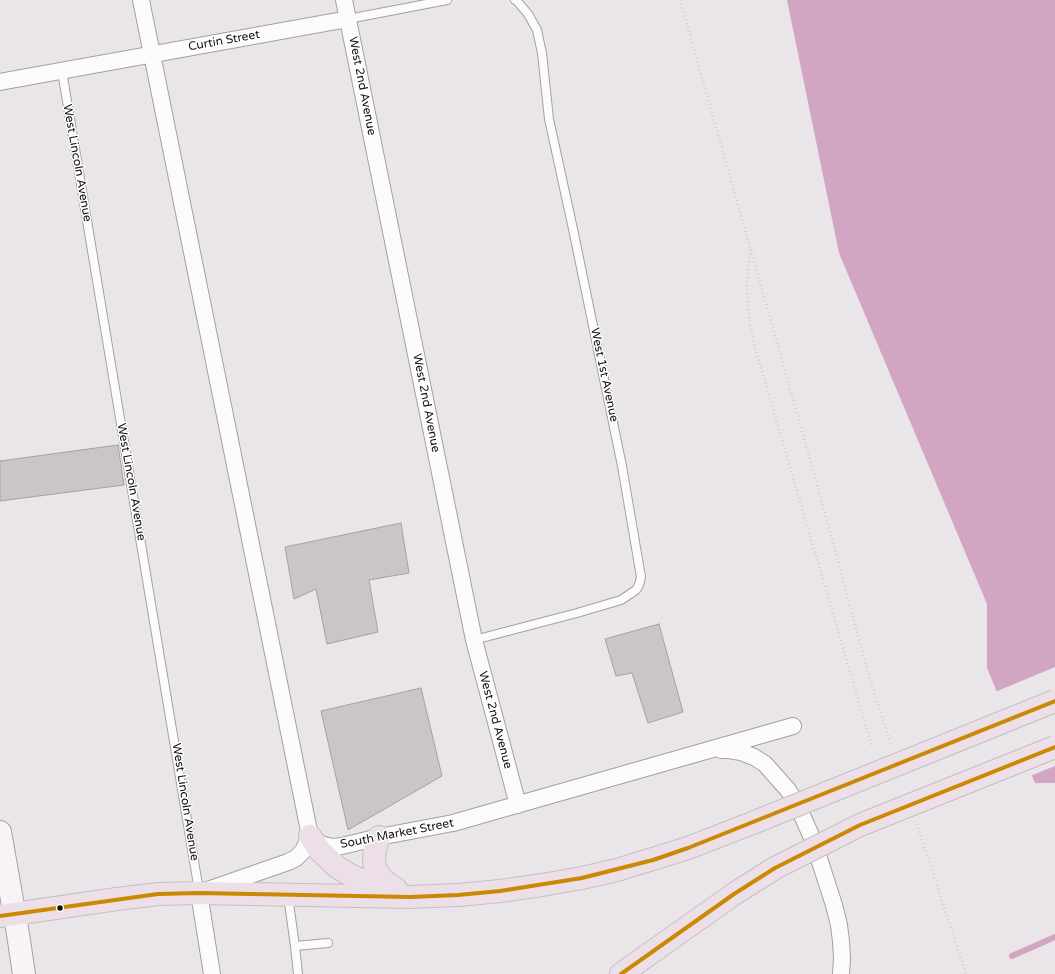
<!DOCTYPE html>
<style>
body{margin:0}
canvas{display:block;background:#eae5e8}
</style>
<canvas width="1055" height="974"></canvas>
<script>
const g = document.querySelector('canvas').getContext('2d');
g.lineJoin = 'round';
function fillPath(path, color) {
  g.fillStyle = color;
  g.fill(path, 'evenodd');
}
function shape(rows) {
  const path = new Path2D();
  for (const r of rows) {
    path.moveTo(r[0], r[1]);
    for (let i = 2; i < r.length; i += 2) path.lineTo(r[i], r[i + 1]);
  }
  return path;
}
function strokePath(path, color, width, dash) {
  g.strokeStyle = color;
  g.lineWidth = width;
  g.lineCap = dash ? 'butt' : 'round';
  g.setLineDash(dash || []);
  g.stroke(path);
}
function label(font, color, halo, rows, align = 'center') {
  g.font = font + ' "Varela Round",sans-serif';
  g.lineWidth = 3;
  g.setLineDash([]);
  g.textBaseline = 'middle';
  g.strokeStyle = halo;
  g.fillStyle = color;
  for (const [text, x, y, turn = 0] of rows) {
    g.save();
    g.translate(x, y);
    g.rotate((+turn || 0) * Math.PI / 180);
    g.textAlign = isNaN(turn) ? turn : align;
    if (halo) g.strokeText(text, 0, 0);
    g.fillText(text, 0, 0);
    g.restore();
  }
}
fillPath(shape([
 [787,0,1055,0,1055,783,1035,783,987,668,987,604,839,253]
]), '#d2a5c2');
fillPath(shape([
 [1055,667,1055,766,1030,776,995,692]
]), '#eae5e8');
strokePath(shape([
 [1012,956,1055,937]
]), '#d2a5c2', 6);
const building = shape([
 [118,445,124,485,0,501,0,461,118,445],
 [401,523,409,573,369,580,378,632,327,644,316,589,294,599,285,547,401,523],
 [659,624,683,712,648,723,632,673,616,676,605,639,659,624],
 [421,688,442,776,348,830,321,711,421,688]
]);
fillPath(building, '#c9c5c8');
strokePath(building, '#a4a1a3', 1);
const lane = shape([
 [348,19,447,0],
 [62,71,199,891],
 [474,640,577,613,621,600,636,590,639,585,641,577,622,466,573,229,549,119,542,53,537,30,528,14,517,1,515,0],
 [288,896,295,946,328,943],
 [295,946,298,974]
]);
const street = shape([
 [141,0,310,836],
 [344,0,474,640,518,805],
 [0,82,348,19],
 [721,750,729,750,741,752,754,757,765,764,788,790,797,804,813,840,834,905,839,925,841,941,842,958,841,974],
 [313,838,317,842,324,845,333,847,342,846,379,837,453,823,793,726],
 [212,974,199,893,288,862,296,858,303,851,310,836]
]);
const secondary = shape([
 [0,832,18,934,24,974]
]);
const highway = shape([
 [310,836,319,850,337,867,350,875,366,882,391,891],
 [379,837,375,850,374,859,375,868,382,879,391,886,396,889],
 [0,916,117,899,158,894,199,893,410,897,458,895,500,891,542,885,582,878,617,870,688,848,755,822],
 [621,974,734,894,775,868]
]);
strokePath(lane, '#a4a0a2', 10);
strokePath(street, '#a4a0a2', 18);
strokePath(secondary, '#a4a0a2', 24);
strokePath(highway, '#c4c1c3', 24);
strokePath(shape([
 [680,0,815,477,870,679,891,745],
 [750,249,747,286,748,303,749,318,754,344,872,747],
 [917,824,966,974]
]), '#cecdce', 2.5, [1, 3]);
strokePath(lane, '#fcfbfc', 8);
strokePath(street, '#fcfbfc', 16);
strokePath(secondary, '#f7f3f6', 22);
strokePath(highway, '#ecdfe7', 22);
const highwayBridge = shape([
 [755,822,1055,701],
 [775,868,860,825,1055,747]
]);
strokePath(highwayBridge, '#c4c1c3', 24, []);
strokePath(highwayBridge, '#ecdfe7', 22);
strokePath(shape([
 [0,916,158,894,199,893,410,897,458,895,500,891,582,878,653,860,688,848,1055,701],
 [621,974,734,894,775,868,860,825,1055,747]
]), '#ca8804', 4);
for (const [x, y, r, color] of [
 [60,908,3.5,"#141113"]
]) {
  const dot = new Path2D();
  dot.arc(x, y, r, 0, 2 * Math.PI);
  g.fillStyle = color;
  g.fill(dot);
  strokePath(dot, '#fff', 1.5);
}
label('12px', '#141113', '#fff', [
 ["Curtin Street",224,41,-10],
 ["West 2nd Avenue",362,86,79],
 ["West Lincoln Avenue",77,163,80],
 ["West 1st Avenue",604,375,78],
 ["West 2nd Avenue",426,403,79],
 ["West Lincoln Avenue",131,482,80],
 ["West 2nd Avenue",495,720,75],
 ["West Lincoln Avenue",185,802,81],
 ["South Market Street",397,834,-11]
]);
</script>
